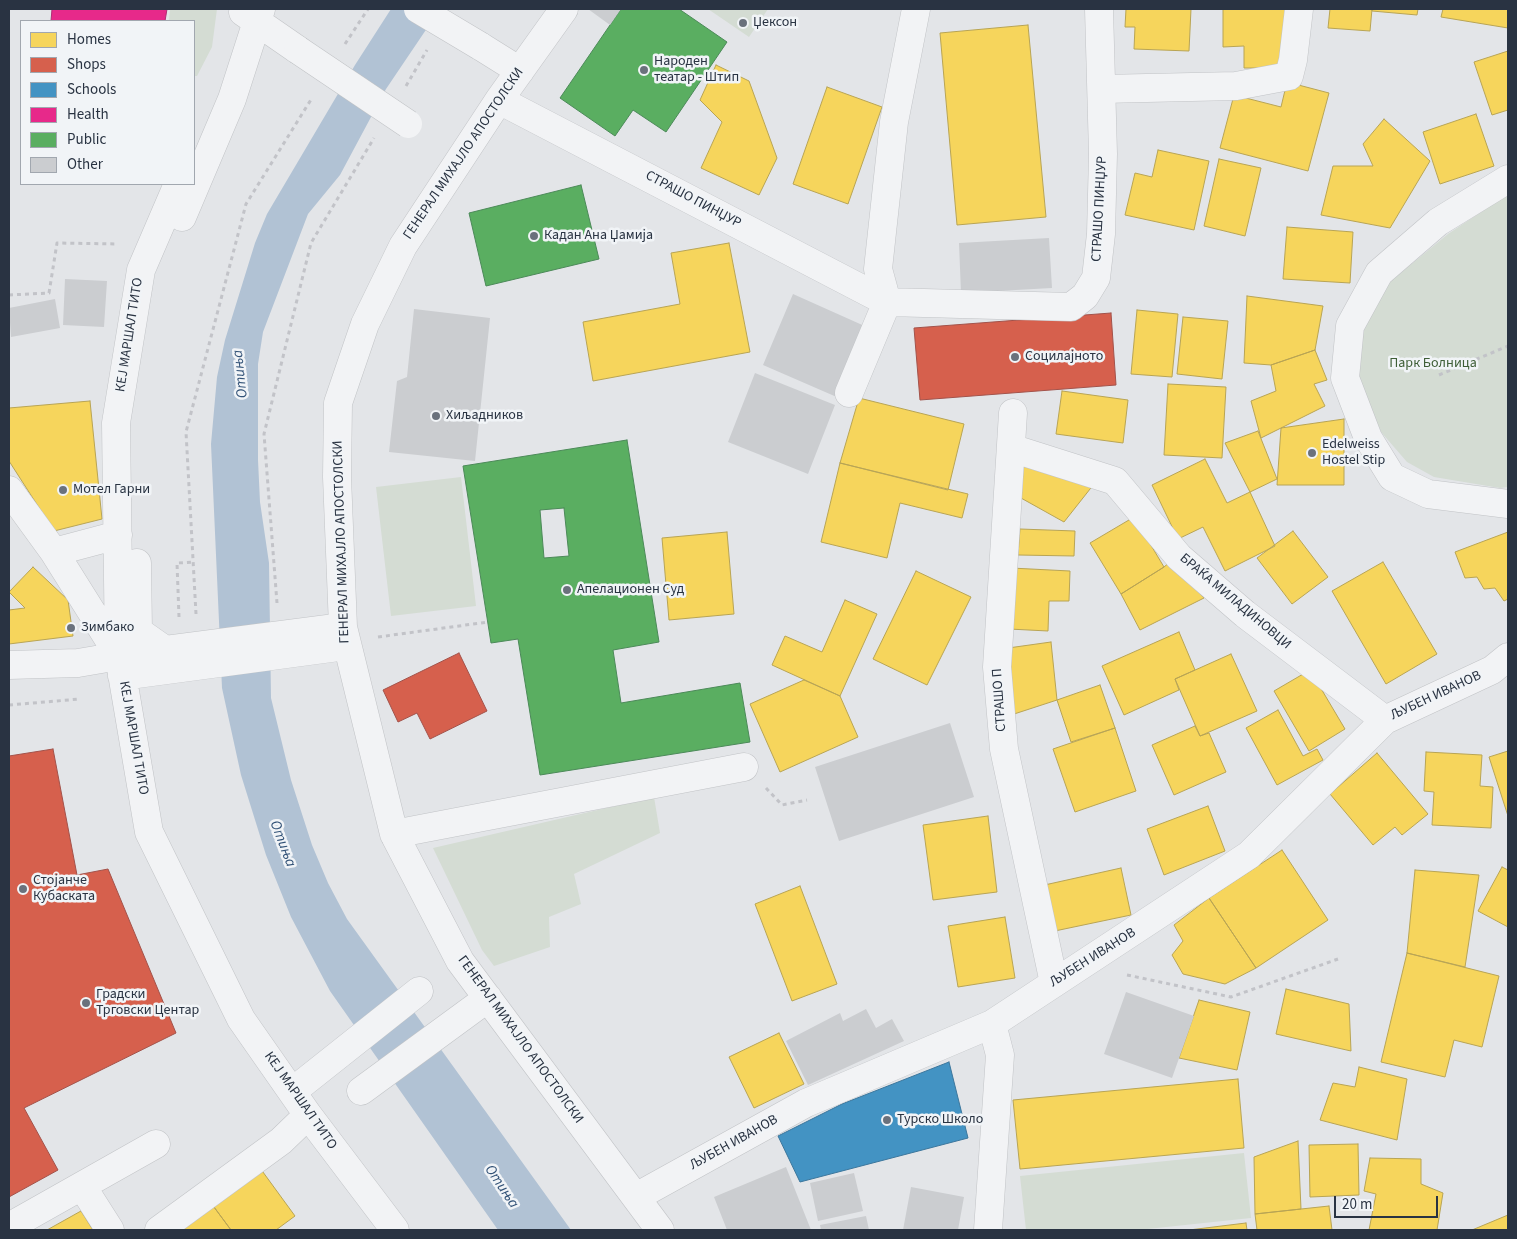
<!DOCTYPE html>
<meta charset="utf-8">
<style>
body{margin:0}
#map{position:relative;width:1517px;height:1239px;overflow:hidden;background:#e3e5e8;font-family:"Source Sans 3",sans-serif}
canvas{display:block}
.frame{position:absolute;inset:0;border:10px solid #293342;pointer-events:none}
.legend{position:absolute;left:20px;top:20px;width:175px;height:165px;box-sizing:border-box;background:#f1f4f7;border:1px solid #a1a7af;margin:0;padding:6px 9px;list-style:none;font-size:15px;color:#293342}
.legend li{display:flex;align-items:center;gap:10px;height:25px}
.legend b{width:25px;border:1px solid #a1a7af}
.scale{position:absolute;left:1334px;top:1196px;width:104px;height:22px;box-sizing:border-box;border:2px solid #293342;border-top:0;padding-left:6px;font-size:15px;line-height:18px;white-space:nowrap;color:#293342;-webkit-text-stroke:4px #f1f4f7;paint-order:stroke}
</style>
<div id="map">
<canvas width="1517" height="1239"></canvas>
<div class="frame"></div>
<ul class="legend">
<li><b style="height:14px;background:#f6d55c"></b>Homes</li>
<li><b style="height:14px;background:#d6604d"></b>Shops</li>
<li><b style="height:14px;background:#4393c3"></b>Schools</li>
<li><b style="height:14px;background:#e7298a"></b>Health</li>
<li><b style="height:14px;background:#5aae61"></b>Public</li>
<li><b style="height:14px;background:#cbcdd0"></b>Other</li>
</ul>
<div class="scale">20 m</div>
</div>
<script>
const g = document.querySelector('canvas').getContext('2d');
g.lineJoin = 'round';
function fillPath(path, color) {
  g.fillStyle = color;
  g.fill(path, 'evenodd');
}
function shape(rows) {
  const path = new Path2D();
  for (const r of rows) {
    path.moveTo(r[0], r[1]);
    for (let i = 2; i < r.length; i += 2) path.lineTo(r[i], r[i + 1]);
  }
  return path;
}
function strokePath(path, color, width, dash) {
  g.strokeStyle = color;
  g.lineWidth = width;
  g.lineCap = dash ? 'butt' : 'round';
  g.setLineDash(dash || []);
  g.stroke(path);
}
function label(font, color, halo, rows, align = 'center') {
  g.font = font + ' "Source Sans 3",sans-serif';
  g.lineWidth = 5;
  g.setLineDash([]);
  g.textBaseline = 'middle';
  g.strokeStyle = halo;
  g.fillStyle = color;
  for (const [text, x, y, turn = 0] of rows) {
    g.save();
    g.translate(x, y);
    g.rotate((+turn || 0) * Math.PI / 180);
    g.textAlign = isNaN(turn) ? turn : align;
    if (halo) g.strokeText(text, 0, 0);
    g.fillText(text, 0, 0);
    g.restore();
  }
}
fillPath(shape([
 [170,9,217,9,212,47,197,76,194,76,194,21,169,21],
 [708,9,768,9,749,37],
 [1508,194,1508,487,1500,488,1434,477,1407,462,1381,432,1357,377,1362,329,1380,290,1448,234],
 [461,477,476,606,391,616,376,487],
 [654,797,660,833,574,874,581,904,549,917,550,947,494,966,482,950,433,848],
 [1244,1153,1251,1218,1138,1230,1026,1230,1020,1176]
]), '#d4dcd3');
fillPath(shape([
 [391,9,440,9,386,89,340,175,308,214,263,332,258,364,258,460,260,502,269,563,271,698,291,780,312,845,328,883,347,919,571,1230,498,1230,330,991,291,917,266,855,241,775,222,688,211,444,217,377,225,340,255,243,267,214,355,65]
]), '#b1c2d4');
const homes = shape([
 [1126,9,1191,9,1189,51,1134,49,1135,27,1125,27,1126,9],
 [1223,9,1287,9,1287,68,1244,68,1244,46,1223,47,1223,9],
 [1330,9,1372,9,1370,31,1328,28,1330,9],
 [1372,9,1418,9,1417,15,1372,11,1372,9],
 [1443,9,1508,9,1508,28,1441,17,1443,9],
 [1028,25,1046,217,957,225,940,33,1028,25],
 [1508,51,1508,110,1492,115,1474,62,1508,51],
 [716,65,749,81,777,158,759,195,701,168,722,122,700,100,716,65],
 [1287,82,1329,93,1308,171,1220,148,1234,95,1281,107,1287,82],
 [827,87,882,107,848,204,793,184,827,87],
 [1476,114,1494,166,1440,184,1423,132,1476,114],
 [1384,119,1430,161,1390,228,1321,215,1333,166,1373,166,1363,144,1384,119],
 [1158,150,1209,161,1194,230,1125,215,1135,173,1152,177,1158,150],
 [1219,159,1261,168,1245,236,1204,226,1219,159],
 [1287,227,1353,232,1350,283,1283,279,1287,227],
 [729,243,750,352,593,381,583,322,680,304,671,253,729,243],
 [1247,296,1323,306,1315,350,1271,365,1244,363,1247,296],
 [1137,310,1178,314,1172,377,1131,374,1137,310],
 [1183,317,1228,321,1222,379,1177,374,1183,317],
 [1315,350,1327,380,1314,384,1325,406,1261,438,1251,401,1276,391,1271,365,1315,350],
 [1168,384,1226,387,1222,458,1164,455,1168,384],
 [1062,391,1128,400,1123,443,1056,434,1062,391],
 [859,398,964,424,948,490,840,463,859,398],
 [90,401,102,519,54,531,9,461,9,408,90,401],
 [1344,419,1344,485,1277,485,1281,428,1344,419],
 [1258,431,1277,479,1250,492,1225,443,1258,431],
 [1205,459,1227,503,1250,492,1275,546,1225,571,1203,527,1178,539,1152,485,1205,459],
 [1026,462,1094,484,1064,522,1012,493,1026,462],
 [840,463,968,494,962,518,900,503,887,558,821,542,840,463],
 [1134,517,1164,567,1121,594,1090,543,1134,517],
 [1020,529,1075,531,1074,556,1018,555,1020,529],
 [1293,531,1328,577,1292,604,1257,558,1293,531],
 [727,532,734,614,669,620,662,538,727,532],
 [1508,532,1508,599,1504,601,1495,588,1484,589,1477,577,1465,578,1455,552,1508,532],
 [1171,561,1204,598,1140,630,1121,594,1164,567,1171,561],
 [1383,562,1437,654,1386,684,1332,591,1383,562],
 [33,567,68,600,73,636,9,644,9,610,25,608,9,592,33,567],
 [1011,568,1070,571,1069,601,1049,601,1048,631,1009,629,1011,568],
 [916,571,971,597,927,685,873,659,916,571],
 [845,600,877,614,840,696,772,665,785,636,822,652,845,600],
 [1179,632,1195,670,1175,679,1179,690,1124,715,1102,666,1179,632],
 [1051,642,1057,700,1008,716,1001,649,1051,642],
 [1231,654,1257,711,1200,736,1175,679,1231,654],
 [1310,670,1345,729,1309,751,1274,691,1310,670],
 [804,680,840,696,858,737,780,772,750,704,804,680],
 [1100,685,1115,728,1071,742,1057,700,1100,685],
 [1278,710,1303,756,1317,749,1323,760,1277,785,1246,728,1278,710],
 [1195,726,1200,736,1209,733,1226,772,1174,795,1152,745,1195,726],
 [1115,728,1136,791,1075,812,1053,749,1115,728],
 [1508,751,1508,816,1489,757,1508,751],
 [1426,752,1482,755,1480,786,1493,787,1491,828,1432,825,1434,792,1424,791,1426,752],
 [1377,753,1428,814,1402,835,1395,827,1373,845,1330,794,1377,753],
 [1208,806,1225,851,1164,875,1147,829,1208,806],
 [988,816,997,892,933,900,923,825,988,816],
 [1282,850,1328,920,1256,968,1209,898,1282,850],
 [1502,867,1508,870,1508,927,1478,911,1502,867],
 [1121,868,1131,915,1050,932,1040,886,1121,868],
 [1415,870,1479,875,1465,967,1407,953,1415,870],
 [800,886,837,984,792,1001,755,904,800,886],
 [1209,898,1256,968,1225,984,1183,974,1172,955,1183,941,1174,925,1209,898],
 [1005,917,1015,978,958,987,948,926,1005,917],
 [1407,953,1499,976,1482,1047,1454,1040,1445,1077,1381,1062,1407,953],
 [1286,989,1349,1004,1351,1051,1276,1034,1286,989],
 [1199,1000,1250,1012,1237,1070,1179,1058,1199,1000],
 [779,1033,804,1084,754,1108,729,1057,779,1033],
 [1359,1067,1407,1079,1397,1140,1320,1120,1333,1083,1355,1087,1359,1067],
 [1238,1079,1244,1148,1020,1169,1013,1100,1238,1079],
 [1298,1141,1301,1209,1255,1214,1254,1157,1298,1141],
 [1358,1144,1359,1195,1310,1197,1309,1145,1358,1144],
 [1370,1158,1421,1159,1421,1184,1443,1193,1437,1230,1369,1230,1376,1194,1364,1191,1370,1158],
 [260,1168,295,1216,276,1230,231,1230,211,1203,260,1168],
 [211,1203,231,1230,173,1230,211,1203],
 [1329,1206,1332,1230,1257,1230,1255,1214,1329,1206],
 [81,1211,93,1230,47,1230,81,1211],
 [1508,1215,1508,1230,1472,1230,1508,1215],
 [1246,1223,1247,1230,1189,1230,1246,1223]
]);
fillPath(homes, '#f6d55c');
strokePath(homes, '#b8a454', 1);
const shops = shape([
 [1111,313,1116,385,920,400,914,328,1111,313],
 [459,653,487,711,430,739,417,713,398,722,383,690,459,653],
 [53,749,77,875,108,869,176,1033,24,1108,58,1170,9,1197,9,756,53,749]
]);
fillPath(shops, '#d6604d');
strokePath(shops, '#a2524a', 1);
const schools = shape([
 [949,1062,968,1138,800,1182,778,1136,842,1104,949,1062]
]);
fillPath(schools, '#4393c3');
strokePath(schools, '#3b769c', 1);
const health = shape([
 [52,9,167,9,165,21,51,21,52,9]
]);
fillPath(health, '#e7298a');
strokePath(health, '#ae2c74', 1);
const public = shape([
 [621,9,679,9,727,42,666,132,633,110,615,136,560,98,621,9],
 [581,185,599,259,486,286,469,213,581,185],
 [627,440,659,642,613,650,621,703,740,683,750,742,540,775,518,639,491,643,463,466,627,440],
 [564,508,569,556,544,558,540,510,564,508]
]);
fillPath(public, '#5aae61');
strokePath(public, '#4b8958', 1);
fillPath(shape([
 [588,9,621,9,610,25],
 [1049,238,1052,288,961,293,959,243],
 [65,279,107,281,104,327,63,325],
 [793,294,869,328,839,398,763,365],
 [55,299,60,328,11,337,9,308],
 [414,309,490,318,475,461,389,452,397,381,407,377],
 [755,373,835,405,808,474,728,442],
 [950,723,974,797,839,841,815,767],
 [1126,992,1194,1016,1172,1078,1104,1054],
 [866,1009,876,1028,892,1019,904,1041,808,1085,786,1041,840,1013,843,1021],
 [786,1167,811,1230,727,1230,714,1197],
 [854,1173,863,1211,818,1221,810,1183],
 [911,1187,964,1197,958,1230,903,1230],
 [866,1216,869,1230,821,1230,820,1225]
]), '#cbcdd0');
const minor = shape([
 [564,9,499,100,403,246,365,324,338,403,337,477,343,627,394,834,460,961,660,1230],
 [243,12,298,50],
 [480,46,520,71],
 [1102,89,1236,86,1289,76,1293,60,1299,9],
 [499,100,887,302,878,269,894,122,916,9],
 [1508,179,1438,222,1379,273,1350,326,1345,378,1368,438,1392,477,1428,494,1508,504],
 [178,184,141,270,116,423,119,656,149,832,241,1019,308,1115,395,1230],
 [182,217,232,99,261,9],
 [849,393,887,302,1071,307,1085,296,1096,278,1101,234,1103,154,1099,9],
 [1013,413,997,667,1004,749,1054,983],
 [1011,448,1115,481,1179,557,1245,614,1385,720],
 [9,490,54,552,118,654],
 [54,552,118,535],
 [137,563,138,631,165,650],
 [9,665,78,663,119,656,343,627],
 [122,676,346,646],
 [394,834,744,767],
 [293,1091,419,991],
 [361,1091,488,998],
 [82,1186,110,1230],
 [636,1197,806,1103,992,1024,1249,855,1385,720,1492,670,1508,657],
 [9,1227,156,1144],
 [159,1230,281,1141,308,1115],
 [988,1230,1000,1055,992,1024]
]);
strokePath(minor, '#c1c3c6', 29);
strokePath(shape([
 [345,44,368,9],
 [406,86,427,50],
 [9,295,49,293,57,243,118,244],
 [1439,375,1508,346],
 [277,603,264,434,311,243,374,138],
 [196,614,186,432,246,204,312,98],
 [179,617,177,563,193,562],
 [378,637,488,622],
 [9,705,80,699],
 [766,788,782,805,807,800],
 [1127,975,1231,997,1338,959]
]), '#c2c3c8', 3, [4, 4]);
strokePath(minor, '#f2f3f5', 28);
const minorBridge = shape([
 [418,9,480,46],
 [298,50,408,124]
]);
strokePath(minorBridge, '#c1c3c6', 29, []);
strokePath(minorBridge, '#f2f3f5', 28);
for (const [x, y, r, color] of [
 [743,23,5,"#6a717c"],
 [644,70,5,"#6a717c"],
 [534,236,5,"#6a717c"],
 [1015,357,5,"#6a717c"],
 [436,416,5,"#6a717c"],
 [1312,453,5,"#6a717c"],
 [63,490,5,"#6a717c"],
 [567,590,5,"#6a717c"],
 [71,628,5,"#6a717c"],
 [23,889,5,"#6a717c"],
 [86,1003,5,"#6a717c"],
 [887,1120,5,"#6a717c"]
]) {
  const dot = new Path2D();
  dot.arc(x, y, r, 0, 2 * Math.PI);
  g.fillStyle = color;
  g.fill(dot);
  strokePath(dot, '#f1f4f7', 2);
}
label('14px', '#293342', '#f1f4f7', [
 ["Џексон",753,23],
 ["Народен",654,62],
 ["театар - Штип",654,78],
 ["Кадан Ана Џамија",544,236],
 ["Социлајното",1025,357],
 ["Хиљадников",446,416],
 ["Edelweiss",1322,445],
 ["Hostel Stip",1322,461],
 ["Мотел Гарни",73,490],
 ["Апелационен Суд",577,590],
 ["Зимбако",81,628],
 ["Стојанче",33,881],
 ["Кубаската",33,897],
 ["Градски",96,995],
 ["Трговски Центар",96,1011],
 ["Турско Школо",897,1120]
], 'left');
label('14px', '#293342', '#f1f4f7', [
 ["ГЕНЕРАЛ МИХАЈЛО АПОСТОЛСКИ",464,154,-56],
 ["СТРАШО ПИНЏУР",693,200,28],
 ["СТРАШО ПИНЏУР",1100,209,-87],
 ["КЕЈ МАРШАЛ ТИТО",130,335,-81],
 ["ГЕНЕРАЛ МИХАЈЛО АПОСТОЛСКИ",342,542,-92],
 ["БРАЌА МИЛАДИНОВЦИ",1235,602,40],
 ["ЉУБЕН ИВАНОВ",1436,696,-25],
 ["СТРАШО П",1000,700,-94],
 ["КЕЈ МАРШАЛ ТИТО",133,738,80],
 ["ЉУБЕН ИВАНОВ",1093,958,-32],
 ["ГЕНЕРАЛ МИХАЈЛО АПОСТОЛСКИ",520,1040,54],
 ["КЕЈ МАРШАЛ ТИТО",300,1101,55],
 ["ЉУБЕН ИВАНОВ",734,1143,-29]
]);
label('14px', '#3e5e36', '#f1f4f7', [
 ["Парк Болница",1433,364]
]);
label('italic 15px', '#325277', '#f1f4f7', [
 ["Отиња",241,374,-96],
 ["Отиња",282,844,69],
 ["Отиња",501,1187,56]
]);
</script>
